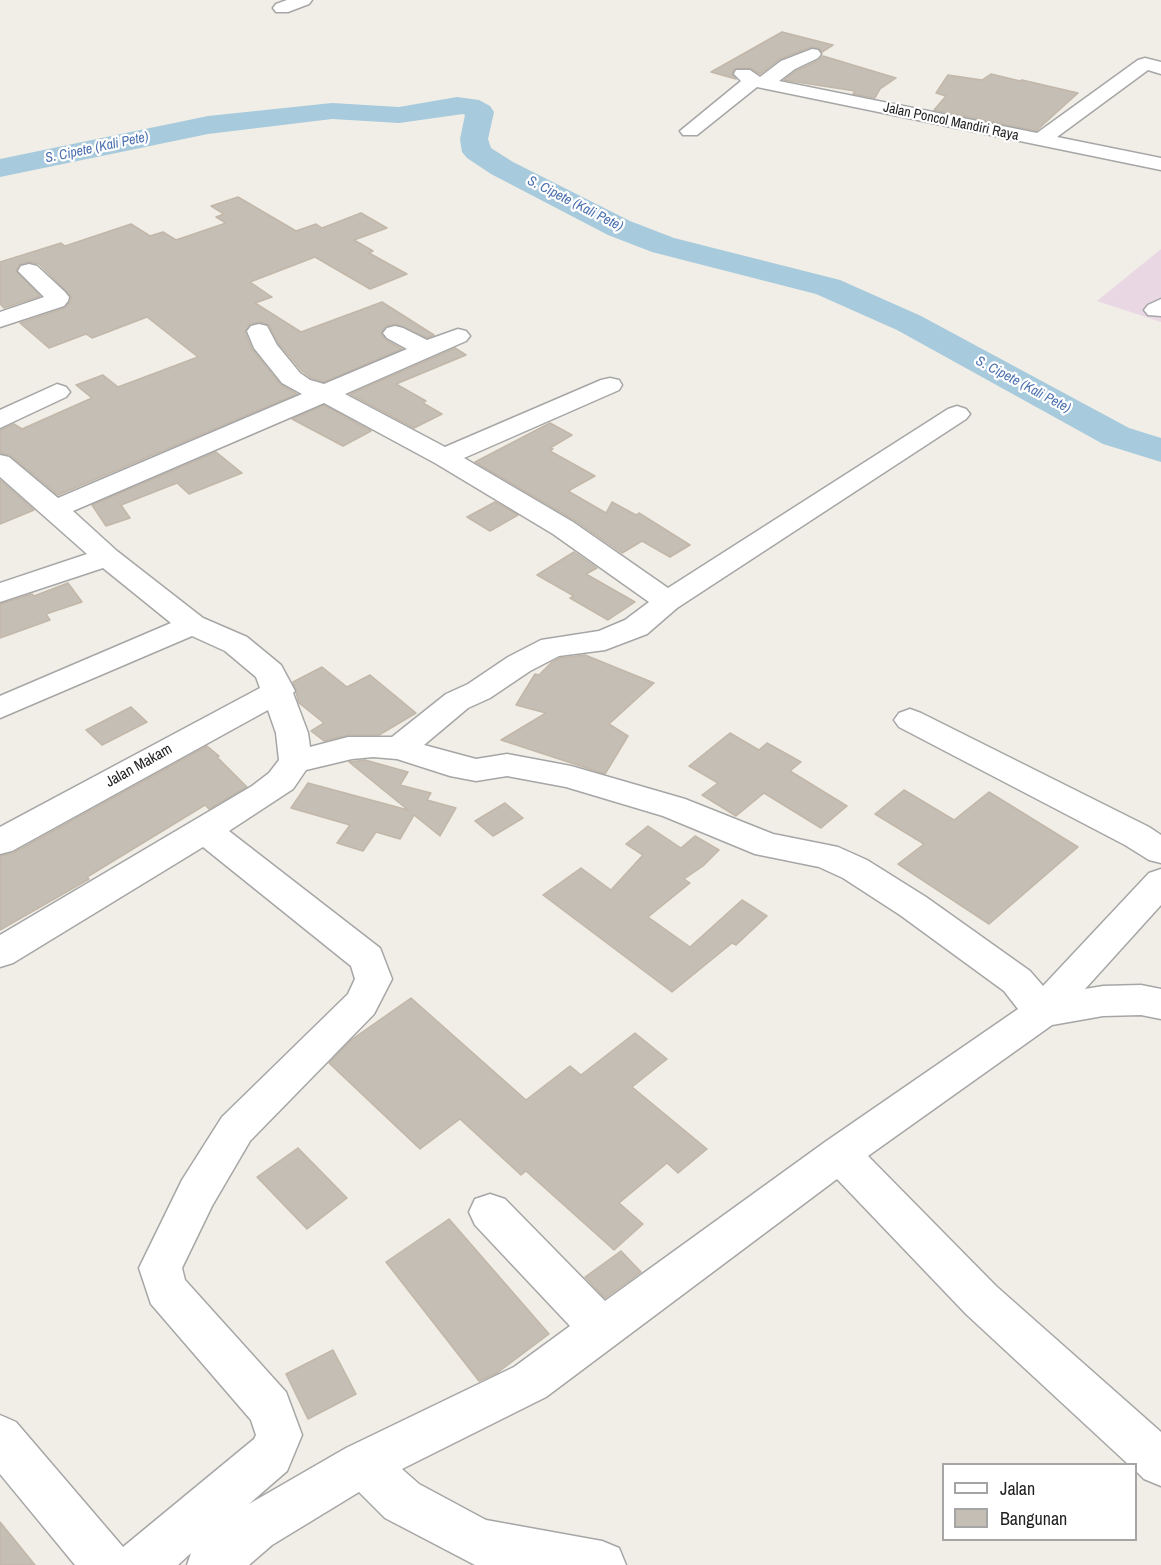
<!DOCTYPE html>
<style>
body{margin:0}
#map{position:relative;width:1161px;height:1565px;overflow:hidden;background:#f0eee6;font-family:"Archivo Narrow",sans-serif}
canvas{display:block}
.legend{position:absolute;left:942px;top:1463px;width:195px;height:78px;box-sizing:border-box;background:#fff;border:2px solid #a5a5a5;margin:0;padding:8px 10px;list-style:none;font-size:18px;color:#1f1f1f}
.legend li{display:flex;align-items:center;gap:12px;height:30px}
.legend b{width:30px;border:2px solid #a5a5a5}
</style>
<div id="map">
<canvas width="1161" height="1565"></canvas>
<ul class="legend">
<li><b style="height:8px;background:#fff"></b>Jalan</li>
<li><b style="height:16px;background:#c5beb5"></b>Bangunan</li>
</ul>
</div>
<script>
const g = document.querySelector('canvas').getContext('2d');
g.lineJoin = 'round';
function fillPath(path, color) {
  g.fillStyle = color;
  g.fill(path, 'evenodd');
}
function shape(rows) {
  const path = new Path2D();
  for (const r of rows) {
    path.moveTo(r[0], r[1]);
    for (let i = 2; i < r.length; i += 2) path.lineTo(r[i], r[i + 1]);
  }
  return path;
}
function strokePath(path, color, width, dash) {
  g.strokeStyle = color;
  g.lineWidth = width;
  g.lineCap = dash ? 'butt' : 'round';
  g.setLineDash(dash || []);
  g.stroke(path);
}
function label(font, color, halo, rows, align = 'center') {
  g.font = font + ' "Archivo Narrow",sans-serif';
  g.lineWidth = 4.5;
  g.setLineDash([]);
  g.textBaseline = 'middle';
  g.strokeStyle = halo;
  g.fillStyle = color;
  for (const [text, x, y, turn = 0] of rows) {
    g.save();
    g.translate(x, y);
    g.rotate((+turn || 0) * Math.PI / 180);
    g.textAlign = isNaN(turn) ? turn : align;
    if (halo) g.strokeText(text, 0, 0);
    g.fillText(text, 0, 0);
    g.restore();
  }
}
fillPath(shape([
 [1161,249,1161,322,1097,301]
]), '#e9d8e4');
fillPath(shape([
 [457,97,479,100,490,106,494,112,488,139,491,148,513,162,630,221,674,238,840,280,921,316,1129,428,1161,438,1161,462,1103,444,897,330,816,294,652,252,608,235,491,174,467,158,462,152,460,139,465,115,463,114,399,123,332,119,208,134,0,177,0,159,208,116,332,103,399,107,457,97]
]), '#a7cadd');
const building = shape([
 [782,32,833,45,822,52,818,48,811,47,780,59,760,74,750,68,734,69,732,74,736,79,711,72,782,32],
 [823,56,896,78,880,89,875,98,853,94,855,91,784,80,796,71,819,60,823,56],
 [991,74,1020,81,1022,80,1078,93,1036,131,934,110,946,96,936,93,948,75,982,80,991,74],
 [238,197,296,231,316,224,322,228,361,213,387,228,354,240,373,251,369,253,407,274,370,289,315,257,250,282,272,297,255,303,301,332,382,302,434,335,427,338,396,324,386,326,381,334,386,340,402,349,324,382,311,378,302,371,279,344,269,325,260,322,250,324,245,332,252,349,280,384,297,394,58,495,10,455,0,453,0,430,14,424,22,429,92,398,76,385,103,375,118,387,198,357,147,317,92,338,86,334,49,348,20,323,65,308,70,302,71,296,39,264,28,262,19,265,16,271,40,296,4,308,0,304,0,262,61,243,65,246,131,224,150,236,163,232,176,240,226,223,216,217,224,214,211,206,238,197],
 [455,348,466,355,396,384,426,401,423,403,442,414,414,428,350,394,455,348],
 [324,405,371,431,343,446,292,419,324,405],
 [550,423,572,435,550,448,553,449,550,451,595,476,568,491,606,513,612,502,636,515,639,513,690,545,670,557,642,541,622,553,574,520,475,462,550,423],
 [216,452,242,473,189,494,177,483,121,505,130,518,106,526,92,505,216,452],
 [0,480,34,510,0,524,0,480],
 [495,502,518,515,490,531,467,517,495,502],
 [574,552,597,568,586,574,635,602,608,620,570,598,574,596,537,575,574,552],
 [68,583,82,602,46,614,50,620,0,638,0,604,32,594,34,596,68,583],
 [585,655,654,683,609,724,628,736,605,774,501,740,546,713,516,705,535,674,539,675,551,663,560,658,585,655],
 [322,667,347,687,370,675,416,713,379,735,348,735,324,741,311,731,324,723,299,703,293,682,322,667],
 [131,707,147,722,102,745,86,730,131,707],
 [730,733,759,750,767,743,801,762,790,771,847,806,821,828,764,793,736,816,702,795,718,783,689,766,730,733],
 [207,746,219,756,217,757,247,787,209,809,205,805,87,877,89,879,0,930,0,856,13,853,207,746],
 [365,760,408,772,400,785,431,793,427,800,456,808,440,836,414,815,400,839,376,832,363,851,337,843,350,825,291,808,308,783,408,810,349,762,365,760],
 [904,790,954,820,989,792,1078,847,989,924,898,864,924,844,875,814,904,790],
 [505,803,523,818,493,836,475,821,505,803],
 [648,826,681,848,695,836,719,850,703,866,684,879,690,883,648,917,690,947,742,900,767,916,736,945,732,943,672,992,543,895,581,868,611,890,643,855,626,844,648,826],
 [411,998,526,1100,570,1066,581,1075,635,1033,667,1059,632,1087,707,1149,678,1173,667,1163,619,1203,643,1224,614,1250,526,1171,521,1175,460,1119,420,1149,329,1063,351,1040,411,998],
 [298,1148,347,1198,307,1229,257,1177,298,1148],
 [449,1219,549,1334,497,1373,479,1381,386,1262,449,1219],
 [621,1251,641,1272,605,1298,585,1277,621,1251],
 [333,1350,356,1394,308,1419,286,1374,333,1350],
 [0,1522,35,1565,0,1565,0,1522]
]);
fillPath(building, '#c5beb5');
strokePath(building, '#c2b7a8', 1.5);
const minor = shape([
 [287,0,312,0,309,4,288,12,276,12,273,8,276,4,287,0],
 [812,49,818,50,821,54,818,58,795,69,779,81,1037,133,1138,60,1145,58,1161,62,1161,74,1148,70,1057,137,1161,158,1161,170,757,87,697,135,683,135,680,131,741,81,734,74,736,70,750,70,760,77,781,61,812,49],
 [29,264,37,266,65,292,69,297,68,301,64,306,0,327,0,312,44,297,18,271,21,266,29,264],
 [1161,299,1161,316,1148,315,1144,310,1148,305,1161,299],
 [259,324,267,326,277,345,300,373,310,380,324,384,407,349,387,338,383,333,387,328,395,326,403,328,427,340,458,329,466,331,470,336,466,341,345,394,445,447,601,380,610,378,619,380,622,385,619,390,464,458,573,522,668,588,948,409,957,406,966,409,970,414,966,419,677,608,647,634,605,650,559,656,530,671,490,698,468,708,424,745,476,759,507,754,571,766,685,799,773,834,838,847,867,860,926,897,1030,971,1043,986,1149,873,1161,869,1161,905,1085,989,1103,986,1141,985,1161,989,1161,1019,1141,1015,1103,1016,1052,1025,868,1156,996,1286,1161,1432,1161,1486,1144,1479,1136,1471,1136,1464,1128,1464,966,1314,837,1179,546,1397,402,1469,419,1484,486,1520,602,1541,619,1548,626,1565,475,1565,385,1518,359,1492,272,1545,249,1565,187,1565,191,1553,178,1565,75,1565,0,1474,0,1415,16,1422,123,1547,254,1439,256,1435,251,1420,151,1304,139,1268,182,1180,222,1117,348,994,355,979,351,966,203,847,13,963,0,967,0,935,252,786,269,773,279,760,276,733,268,710,12,851,0,854,0,827,260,688,256,677,225,651,192,636,0,718,0,696,171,623,103,568,0,602,0,583,87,554,0,477,0,455,9,457,58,498,302,394,282,383,254,348,247,331,251,326,259,324],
 [324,403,435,463,553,534,649,602,625,620,599,631,541,640,508,657,468,684,446,694,392,737,348,737,310,747,308,733,293,693,295,691,281,665,247,637,203,618,117,551,73,511,324,403],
 [373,757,397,759,450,776,476,781,507,776,566,787,663,816,755,854,819,867,843,878,900,915,1004,991,1018,1009,825,1142,605,1301,505,1199,490,1194,475,1199,469,1212,475,1225,570,1326,514,1367,346,1448,249,1504,287,1471,302,1435,286,1392,185,1280,182,1268,212,1206,250,1141,374,1014,392,979,380,948,229,831,293,789,306,770,352,759,373,757],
 [57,384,66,387,70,392,66,397,0,428,0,410,57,384],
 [910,709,921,713,1149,827,1161,835,1161,863,1149,860,1125,845,899,727,894,720,899,713,910,709]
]);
strokePath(minor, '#a6a6a6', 3);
fillPath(minor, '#fff');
label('14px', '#1f1f1f', '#fff', [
 ["Jalan Poncol Mandiri Raya",951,122,12]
]);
label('italic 14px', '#4c71af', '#fff', [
 ["S. Cipete (Kali Pete)",97,148,-12],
 ["S. Cipete (Kali Pete)",575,204,27],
 ["S. Cipete (Kali Pete)",1023,385,28]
]);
label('15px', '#1f1f1f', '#fff', [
 ["Jalan Makam",139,766,-29]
]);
</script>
